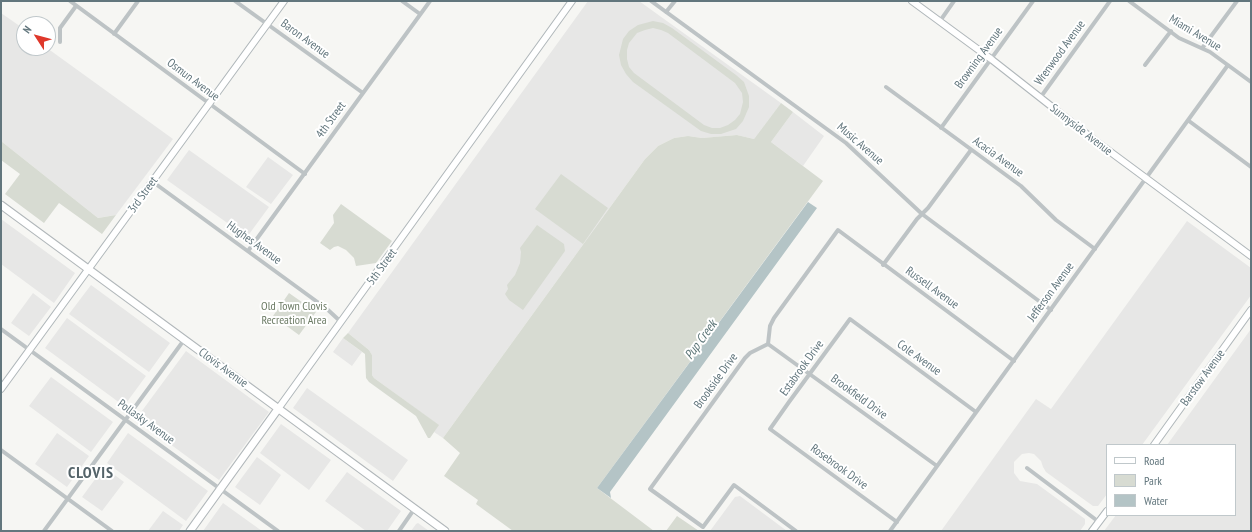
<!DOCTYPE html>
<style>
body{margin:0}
#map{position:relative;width:1252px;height:532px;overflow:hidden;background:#f6f6f3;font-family:"PT Sans Narrow",sans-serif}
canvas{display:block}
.frame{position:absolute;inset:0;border:2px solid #62767d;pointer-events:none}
.legend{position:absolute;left:1106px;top:444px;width:130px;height:72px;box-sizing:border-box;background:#fff;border:1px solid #c0c8cb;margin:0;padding:5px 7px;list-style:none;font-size:12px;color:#62767d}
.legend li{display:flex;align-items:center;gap:8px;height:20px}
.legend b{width:20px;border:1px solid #c0c8cb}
.north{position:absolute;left:16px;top:16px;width:40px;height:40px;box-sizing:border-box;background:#fff;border:1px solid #c0c8cb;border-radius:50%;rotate:306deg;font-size:11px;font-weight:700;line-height:16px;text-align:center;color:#62767d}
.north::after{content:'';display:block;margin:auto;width:14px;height:18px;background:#df382b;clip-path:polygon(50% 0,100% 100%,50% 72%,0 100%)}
</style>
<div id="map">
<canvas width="1252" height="532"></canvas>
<div class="frame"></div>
<ul class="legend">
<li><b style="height:5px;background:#fff"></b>Road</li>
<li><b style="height:11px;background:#d7dbd2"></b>Park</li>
<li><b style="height:11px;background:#b4c4c6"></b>Water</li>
</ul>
<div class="north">N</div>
</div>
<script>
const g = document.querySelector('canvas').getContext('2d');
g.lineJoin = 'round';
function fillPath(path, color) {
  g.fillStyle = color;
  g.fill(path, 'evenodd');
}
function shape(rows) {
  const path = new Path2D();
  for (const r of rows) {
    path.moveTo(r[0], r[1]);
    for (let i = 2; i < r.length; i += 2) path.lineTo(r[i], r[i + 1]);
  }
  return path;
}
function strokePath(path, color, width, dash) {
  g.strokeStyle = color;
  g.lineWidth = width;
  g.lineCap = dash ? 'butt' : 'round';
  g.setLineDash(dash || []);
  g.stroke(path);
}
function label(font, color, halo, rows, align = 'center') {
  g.font = font + ' "PT Sans Narrow",sans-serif';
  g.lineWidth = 4;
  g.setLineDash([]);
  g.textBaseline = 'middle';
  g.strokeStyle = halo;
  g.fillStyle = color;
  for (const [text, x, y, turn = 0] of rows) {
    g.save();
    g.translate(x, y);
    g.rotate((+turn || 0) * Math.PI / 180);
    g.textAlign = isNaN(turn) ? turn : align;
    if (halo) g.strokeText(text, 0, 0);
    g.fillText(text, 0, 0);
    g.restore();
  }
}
fillPath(shape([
 [588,1,639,1,781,103,754,139,737,135,702,138,688,136,674,138,658,146,645,159,443,438,434,432,438,425,374,378,372,375,372,355,369,350,348,333],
 [1,13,24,29,24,48,47,48,173,139,116,215,98,218,1,141],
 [793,112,824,136,803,166,771,142],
 [189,150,269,207,247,237,167,180],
 [268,157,293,175,271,204,246,187],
 [1,219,75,273,54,303,1,264],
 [1187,221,1251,268,1251,295,1249,298,1142,445,1107,445,1107,494,1098,506,1093,506,1046,472,1043,467,1041,461,1034,454,1029,453,1022,454,1014,462,1014,473,1020,481,1037,484,1085,519,1085,524,1080,531,941,531,1036,399,1051,409],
 [91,285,170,343,149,372,69,314],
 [33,293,51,307,29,336,11,323],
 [67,318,146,376,124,406,45,348],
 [1251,329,1251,531,1104,531,1116,515,1235,515,1235,445,1167,445],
 [343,338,362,352,352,366,333,352],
 [186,351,269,412,219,480,136,419],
 [51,377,113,422,91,452,29,406],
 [307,388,408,460,393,481,293,408],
 [281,424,331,460,309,490,260,453],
 [57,433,89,456,67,487,35,464],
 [128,433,208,491,186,521,107,463],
 [257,457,281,475,260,505,235,487],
 [104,467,124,482,102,511,82,497],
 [347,472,401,511,387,531,366,531,325,501],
 [740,496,787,531,710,531,735,497],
 [223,503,262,531,203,531],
 [163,511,183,525,179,531,148,531],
 [418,523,429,531,411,531,416,524]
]), '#e7e7e6');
fillPath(shape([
 [653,21,663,23,672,28,736,75,744,82,749,96,749,107,743,121,736,129,721,134,711,134,701,131,633,82,626,74,621,65,619,55,623,39,629,31,638,25],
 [653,28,661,30,668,33,735,83,742,93,743,102,740,114,735,120,728,125,720,128,712,128,704,125,634,73,629,67,627,59,627,50,629,43,637,33,645,30],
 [781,103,793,112,771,142,823,181,597,488,654,531,513,531,476,504,478,500,444,476,460,453,443,438,645,159,658,146,674,138,688,136,702,138,737,135,754,139],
 [1,141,98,218,116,215,102,234,59,203,44,223,5,194,20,174,1,160],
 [561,174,608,208,583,244,535,209],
 [341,204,392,241,376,263,356,266,354,258,346,250,338,246,334,247,330,250,320,243,334,223,333,215],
 [537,225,564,244,565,251,523,310,509,300,505,294,508,289,507,285,515,275,520,263,521,252,520,248],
 [289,293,316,312,299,335,273,316],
 [348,333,369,350,372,355,372,375,374,378,439,425,430,438,428,438,416,416,369,382,366,378,365,354,343,338],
 [677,516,699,531,666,531]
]), '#d7dbd2');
fillPath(shape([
 [808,202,817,208,610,492,611,498,597,488]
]), '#b4c4c6');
const secondary = shape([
 [912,1,991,59,1093,139,1251,256],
 [1,389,284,1],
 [278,409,572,1],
 [1154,445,1251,310],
 [1092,531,1107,511]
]);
const primary = shape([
 [1,205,445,531],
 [190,531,278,409]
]);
strokePath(secondary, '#b0b7ba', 8);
strokePath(primary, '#b1b7ba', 9);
strokePath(shape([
 [70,1,305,174],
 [235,1,363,93],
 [402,1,420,14],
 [651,1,846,143,922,214,1051,310],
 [1129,1,1179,38,1210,52,1251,82],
 [666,12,675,1],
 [940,21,954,1],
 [114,34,138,1],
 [60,42,60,28,76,6],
 [1203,47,1237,1],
 [1145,65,1171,31],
 [886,87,1021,186,1056,220,1095,249],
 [1040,98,1110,1],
 [1189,121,1251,167],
 [941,128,1033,1],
 [153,182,327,309,341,322],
 [248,251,430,1],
 [883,265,917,219,928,208,971,150],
 [1,329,278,531],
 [768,344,937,466],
 [1,450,112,531],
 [1027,468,1099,522],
 [897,522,770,429,789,402,850,319,976,412],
 [44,531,184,340],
 [399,531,415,508],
 [796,531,734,485,703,527,650,489,745,358,750,353,768,344,770,326,774,318,838,230,1014,361],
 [890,531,1228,65]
]), '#bdc3c5', 4);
strokePath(secondary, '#fff', 6);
strokePath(primary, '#fff', 7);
label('12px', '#62767d', '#fff', [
 ["Miami Avenue",1195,33,31],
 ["Baron Avenue",305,39,36],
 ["Wrenwood Avenue",1060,53,-54],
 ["Browning Avenue",979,58,-54],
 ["Osmun Avenue",193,80,37],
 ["4th Street",331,120,-54],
 ["Sunnyside Avenue",1081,130,38],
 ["Music Avenue",860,144,41],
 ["Acacia Avenue",998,157,36],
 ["3rd Street",143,195,-54],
 ["Hughes Avenue",254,243,36],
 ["5th Street",382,267,-54],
 ["Russell Avenue",932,288,36],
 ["Jefferson Avenue",1051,292,-54],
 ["Cole Avenue",919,358,36],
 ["Clovis Avenue",223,368,36],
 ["Estabrook Drive",802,368,-54],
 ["Barstow Avenue",1203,378,-54],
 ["Brookside Drive",716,381,-54],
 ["Brookfield Drive",859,397,36],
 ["Pollasky Avenue",146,422,36],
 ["Rosebrook Drive",839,467,36]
]);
label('12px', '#6c7b65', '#fff', [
 ["Old Town Clovis",294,307],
 ["Recreation Area",294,321]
]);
label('italic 13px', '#5d7678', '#fff', [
 ["Pup Creek",701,340,-54]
]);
g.letterSpacing = '1px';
label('bold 16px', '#546369', '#fff', [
 ["CLOVIS",91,473]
]);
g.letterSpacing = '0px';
</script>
